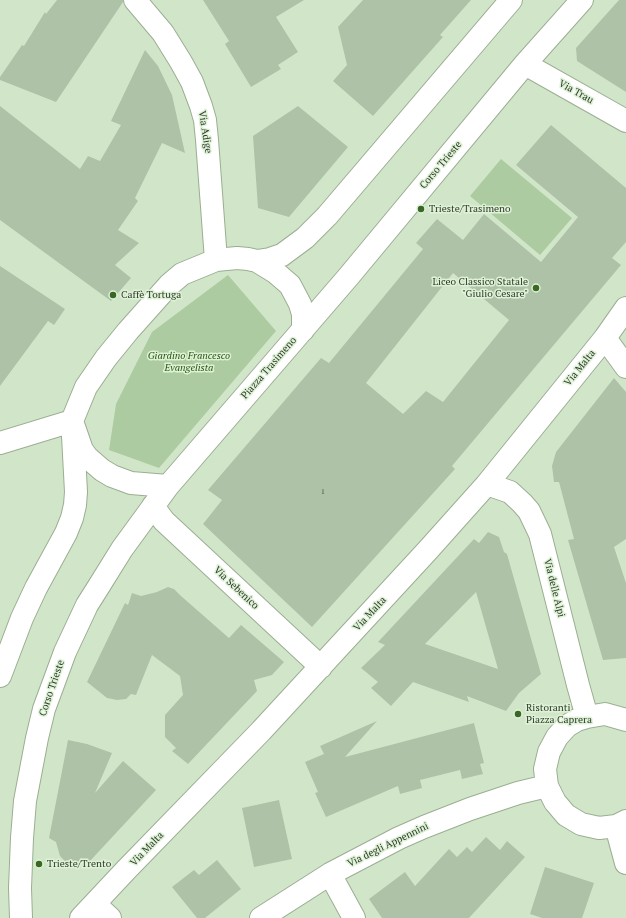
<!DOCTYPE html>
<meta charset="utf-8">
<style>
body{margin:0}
canvas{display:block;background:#d1e6c9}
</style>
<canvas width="626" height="918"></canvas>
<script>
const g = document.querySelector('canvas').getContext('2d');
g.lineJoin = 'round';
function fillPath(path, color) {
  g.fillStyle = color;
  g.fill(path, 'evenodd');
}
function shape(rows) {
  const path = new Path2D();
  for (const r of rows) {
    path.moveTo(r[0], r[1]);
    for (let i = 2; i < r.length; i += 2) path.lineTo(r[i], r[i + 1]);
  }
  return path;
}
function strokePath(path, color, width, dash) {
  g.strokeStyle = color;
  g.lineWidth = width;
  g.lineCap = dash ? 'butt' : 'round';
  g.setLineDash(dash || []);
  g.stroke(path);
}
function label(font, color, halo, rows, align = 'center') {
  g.font = font + ' "PT Serif",serif';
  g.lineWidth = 3;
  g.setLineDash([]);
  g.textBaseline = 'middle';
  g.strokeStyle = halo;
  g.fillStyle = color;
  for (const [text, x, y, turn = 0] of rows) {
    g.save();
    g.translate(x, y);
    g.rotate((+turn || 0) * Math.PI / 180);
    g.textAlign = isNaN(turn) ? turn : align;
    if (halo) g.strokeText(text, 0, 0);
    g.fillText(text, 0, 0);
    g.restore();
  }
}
fillPath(shape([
 [501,159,572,218,540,255,470,196],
 [228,275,276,331,159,468,109,450,116,404,152,332]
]), '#adcba1');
fillPath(shape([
 [57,0,123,0,123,2,56,102,0,80,0,77,22,45,24,46,45,12,46,14],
 [203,0,304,0,276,17,298,52,278,65,281,69,251,87,225,44,229,41],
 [363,0,471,0,440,35,443,37,373,116,333,81,347,65,338,27],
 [619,0,626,0,626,92,577,61,576,48],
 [145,50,158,66,172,95,185,153,162,143,135,198,138,201,118,230,139,243,115,265,131,278,111,301,0,220,0,106,80,169,88,156,100,161,121,125,111,121],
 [298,106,348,147,289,217,258,208,253,136],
 [551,125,626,188,626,242,612,258,621,265,452,466,455,469,312,627,203,524,222,500,208,490,321,358,329,363,423,249,416,243,437,219,463,240,484,214,541,262,578,217,516,165],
 [453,273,509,320,443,402,426,391,403,414,366,383],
 [0,266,65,309,54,325,48,321,0,386],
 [614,378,626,392,626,539,614,547,626,583,626,658,603,660,568,540,574,539,559,482,554,482,552,466,556,452],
 [488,532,499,537,504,552,507,554,541,674,519,693,506,711,467,696,469,702,413,682,391,706,371,688,378,682,361,668,385,645,378,642,474,539,479,543],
 [476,592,498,669,425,644],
 [168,587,174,589,181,596,229,638,241,625,284,662,272,675,254,680,257,691,188,764,172,751,176,748,165,737,165,715,183,695,180,676,152,655,136,695,131,694,126,699,117,700,107,698,87,682,125,603,128,605,132,593,141,596,157,592],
 [377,721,345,757,474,723,484,763,480,764,483,774,462,779,460,770,420,780,422,788,400,794,398,786,326,817,315,793,318,792,305,762,324,754,320,746],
 [68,740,87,744,112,753,95,793,123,761,156,790,90,861,85,860,73,863,65,861,60,856,56,842,49,838],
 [279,800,292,859,254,867,242,808],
 [486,837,500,850,507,841,525,857,469,918,382,918,369,899,405,872,415,886,449,849,457,857,467,847,472,852],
 [217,860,241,889,205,918,197,918,172,887,194,870,199,875],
 [545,867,594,883,582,918,542,918,530,914]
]), '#aec2a7');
const minor = shape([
 [135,0,163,33,181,62,192,82,201,106,205,120,207,140,216,260],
 [525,64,626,121],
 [257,261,270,259,282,255,305,238,327,216,511,0],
 [605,338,626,367],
 [0,443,72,421],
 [487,484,510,492,522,503,529,511,540,534,578,685,587,717],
 [168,486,131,483,112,476,102,470,87,457,82,450,72,421,86,387,106,358,128,331,169,285,182,274,216,260,237,258,248,259,257,261,275,272,290,285,300,304,303,314,303,330],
 [153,506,164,521,321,667],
 [0,676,22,618,36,588,66,533,72,518,75,505,76,492,73,436],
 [626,720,605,714,587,717,577,720,567,726,557,737,549,752,545,769,547,786,555,802,566,815,581,824,599,828,616,826,626,821],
 [616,826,626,863],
 [330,874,354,918],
 [95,904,110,918],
 [21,918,20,888,22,838,25,801,37,738,44,709,65,652,87,605,99,586,122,549,168,486,349,276,525,64,582,0],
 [81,918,126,870,261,731,428,550,487,484,605,338,626,308],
 [261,918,330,874,399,838,424,827,470,809,518,793,547,786]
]);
strokePath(minor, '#9bae93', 24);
strokePath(minor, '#fff', 22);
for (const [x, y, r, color] of [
 [421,209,4,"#3a6726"],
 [536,288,4,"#3a6726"],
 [113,295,4,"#3a6726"],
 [518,714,4,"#3a6726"],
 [39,864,4,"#3a6726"]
]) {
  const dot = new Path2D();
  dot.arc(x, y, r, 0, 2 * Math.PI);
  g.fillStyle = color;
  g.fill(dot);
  strokePath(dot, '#def3d6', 1.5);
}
label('8px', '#505b4c', null, [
 ["1",323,492]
]);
label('10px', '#31392e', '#def3d6', [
 ["Via Trau",576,92,29],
 ["Via Adige",205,132,81],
 ["Corso Trieste",441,165,-50],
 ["Piazza Trasimeno",269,368,-49],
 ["Via Malta",580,368,-51],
 ["Via Sebenico",236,588,43],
 ["Via delle Alpi",554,588,76],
 ["Via Malta",370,614,-47],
 ["Corso Trieste",52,688,-71],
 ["Via degli Appennini",388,845,-26],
 ["Via Malta",147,849,-46]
]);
label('10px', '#31392e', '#def3d6', [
 ["Trieste/Trasimeno",429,209],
 ["Liceo Classico Statale",528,282,"right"],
 ["\"Giulio Cesare\"",528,294,"right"],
 ["Caffè Tortuga",121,295],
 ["Ristoranti",526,708],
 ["Piazza Caprera",526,720],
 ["Trieste/Trento",47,864]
], 'left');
label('italic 10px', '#285310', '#def3d6', [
 ["Giardino Francesco",189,356],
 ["Evangelista",189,368]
]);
</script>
